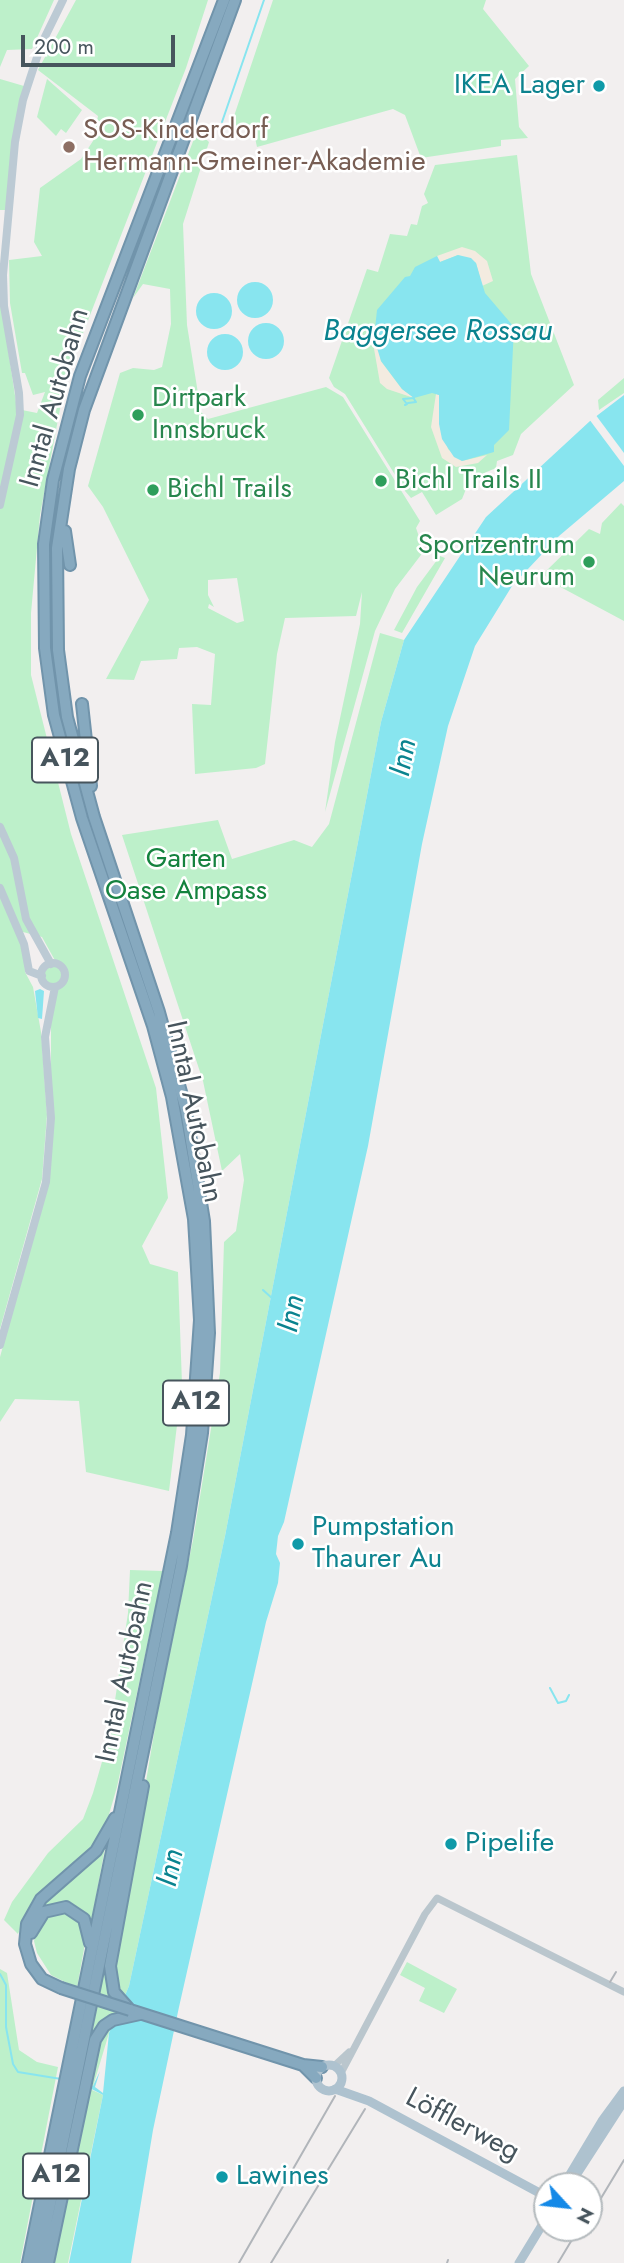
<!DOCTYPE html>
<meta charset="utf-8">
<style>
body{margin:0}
#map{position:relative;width:624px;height:2263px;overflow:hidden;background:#f2efef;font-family:Jost,sans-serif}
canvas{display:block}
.north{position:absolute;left:533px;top:2172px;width:70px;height:70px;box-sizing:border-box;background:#fff;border:2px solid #b5bbbe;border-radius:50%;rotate:117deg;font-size:19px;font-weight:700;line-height:28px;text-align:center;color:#47555d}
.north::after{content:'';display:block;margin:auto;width:24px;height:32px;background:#1489e7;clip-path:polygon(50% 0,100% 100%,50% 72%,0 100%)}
.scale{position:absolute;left:21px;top:35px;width:154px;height:32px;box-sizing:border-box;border:4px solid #47555d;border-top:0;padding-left:9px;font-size:21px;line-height:24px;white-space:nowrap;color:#47555d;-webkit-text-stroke:5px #fff;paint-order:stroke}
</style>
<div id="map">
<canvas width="624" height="2263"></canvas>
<div class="north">N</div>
<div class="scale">200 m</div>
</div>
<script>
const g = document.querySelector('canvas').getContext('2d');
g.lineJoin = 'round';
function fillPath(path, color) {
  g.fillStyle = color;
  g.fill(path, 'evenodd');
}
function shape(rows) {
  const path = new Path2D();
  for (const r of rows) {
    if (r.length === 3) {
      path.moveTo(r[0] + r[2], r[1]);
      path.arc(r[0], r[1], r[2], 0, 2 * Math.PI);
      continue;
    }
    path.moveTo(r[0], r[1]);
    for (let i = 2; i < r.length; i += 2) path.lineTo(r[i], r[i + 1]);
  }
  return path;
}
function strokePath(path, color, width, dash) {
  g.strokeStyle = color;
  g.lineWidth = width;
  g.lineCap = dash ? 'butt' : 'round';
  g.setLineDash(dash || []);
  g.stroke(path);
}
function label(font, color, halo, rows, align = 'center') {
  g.font = font + ' Jost,sans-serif';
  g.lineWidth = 5;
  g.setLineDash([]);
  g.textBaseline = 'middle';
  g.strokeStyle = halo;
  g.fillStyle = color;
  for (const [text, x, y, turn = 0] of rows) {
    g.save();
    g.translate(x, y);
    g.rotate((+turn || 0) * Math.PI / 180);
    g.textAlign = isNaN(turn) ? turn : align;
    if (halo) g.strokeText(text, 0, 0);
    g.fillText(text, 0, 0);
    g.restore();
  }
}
fillPath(shape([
 [0,0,54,0,32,49,7,50,0,67],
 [76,0,208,0,186,68,66,377,40,515,31,613,31,675,71,834,156,1088,168,1198,142,1246,150,1264,178,1272,182,1384,169,1491,86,1472,79,1401,15,1399,0,1422,0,1357,37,1222,51,1118,51,987,45,983,41,974,48,965,57,964,42,937,23,932,25,972,33,987,41,1032,47,1115,42,1179,0,1329,0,295,17,409,37,413,45,392,33,395,25,373,22,373,10,303,9,260,42,256,34,242,40,188,81,159,93,141,98,116,38,70],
 [273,0,486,0,483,9,529,66,515,79,519,127,528,138,501,140,501,146,421,158,405,115,393,109,257,147,252,124,226,130,231,125],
 [0,79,24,86,7,210,0,210],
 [47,79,82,110,66,133,61,129,56,136,37,117],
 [197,131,209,142,183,224,187,325,201,412,208,419,326,387,343,397,420,521,416,528,424,551,395,589,375,631,325,812,335,742,360,624,362,592,356,616,285,618,277,654,265,764,256,768,195,774,192,704,211,705,215,654,197,647,179,648,177,659,141,661,134,680,106,679,149,600,103,507,88,486,120,373,133,368,154,370,162,367,171,324,170,289,143,284,133,298],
 [237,578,244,621,237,623,208,608,209,604,214,607,208,595,208,580],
 [517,155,531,274,574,385,521,434,513,455,497,461,496,468,470,479,462,499,436,515,422,492,411,498,405,491,345,394,334,387,329,378,367,269,378,272,390,234,407,236,411,224,417,225,422,206,428,203,424,194,435,165],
 [624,378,624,393,599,410,598,400],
 [621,503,624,506,624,621,553,583,543,574,589,529,600,534,602,523],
 [440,556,445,558,402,633,394,630,417,587],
 [380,633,404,640,381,722,225,1536,129,1986,109,2033,92,2090,103,2095,68,2263,51,2263,87,2093,92,2033,103,1976,124,1912,158,1710,193,1540,220,1373,224,1242,236,1231,244,1180,240,1154,222,1171,203,1081,122,835,218,820,232,859,294,840,312,847,329,824],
 [130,1570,163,1571,117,1787,105,1828,87,1855,32,1901,18,1934,4,1920,12,1902,48,1853,83,1819,93,1793,110,1734,128,1613],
 [105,1848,91,1924,83,1912,72,1906,44,1906,42,1902],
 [60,1910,81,1921,86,1938,77,1988,51,1975,37,1953,34,1941,39,1921],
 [407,1962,457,1989,444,2013,419,2001,425,1988,400,1975],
 [0,1969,7,1973,19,2050,37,2062,58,2067,20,2263,0,2263]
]), '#bdf0ca');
fillPath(shape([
 [462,247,475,251,487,261,493,281,482,286,476,263,458,255,440,262,437,256],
 [377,342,381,361,402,389,414,398,387,389,380,383,373,343],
 [436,394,439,395,439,411,448,449,462,461,487,455,478,463,456,467,442,458,431,427]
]), '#f3ebe0');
fillPath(shape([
 [458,255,471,258,476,263,485,293,514,327,509,430,494,445,494,452,462,461,454,457,442,439,439,424,439,395,432,393,414,398,402,389,381,361,374,338,377,310,405,277,410,276,415,267,437,256,440,262],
 [255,300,18],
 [214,311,18],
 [266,341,18],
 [225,352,18],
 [624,395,624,481,559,536,512,586,475,646,448,726,422,844,368,1146,284,1522,278,1536,276,1554,280,1563,278,1583,266,1622,179,2007,153,2130,131,2263,69,2263,103,2095,82,2084,93,2086,100,2071,95,2087,103,2093,109,2033,129,1986,225,1536,381,722,404,640,486,517,590,421],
 [40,989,44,991,42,1019,38,1018,35,991]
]), '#88e5ef');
fillPath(shape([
 [595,414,624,453,624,466,589,419]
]), '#f2efef');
strokePath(shape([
 [222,122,264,0],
 [408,403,416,402,414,399],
 [405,405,407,404,403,399,414,398],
 [263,1290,273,1299],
 [550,1688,558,1703,566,1701,569,1695],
 [0,1974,6,1985,6,2027,13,2064,18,2072,61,2079]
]), '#88e5ef', 2);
const motorway = shape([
 [65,531,70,565],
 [82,704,91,786],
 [143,1786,110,1966,114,1992,130,2010,303,2065,322,2067],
 [31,1933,44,1912,66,1907,84,1919,90,1943],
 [61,1988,42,1979,31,1964,25,1944,27,1924,41,1899,96,1851,115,1818],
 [303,2065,316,2078],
 [28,2263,177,1533,192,1435,200,1320,194,1219,172,1097,153,1026,82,818,54,715,45,648,44,544,53,480,80,376,224,0],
 [38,2263,181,1566,202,1433,209,1333,204,1221,186,1110,159,1012,94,817,67,717,58,650,57,548,69,469,84,410,235,0],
 [48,2263,95,2040,104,2026,113,2020,140,2014]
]);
strokePath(motorway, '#7194ab', 14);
strokePath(shape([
 [334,2066,349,2052],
 [341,2073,425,1914,437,1898,624,1992]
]), '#bac6cd', 7);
strokePath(shape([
 [0,505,20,415,19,393,4,306,3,275,15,142,23,100,41,45,63,0],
 [0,827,14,858,26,919,51,964],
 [0,888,24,944,29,971,42,976],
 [53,975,12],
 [0,1345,46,1182,51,1118,45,1037,55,987]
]), '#bccad4', 8);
strokePath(shape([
 [329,2078,13],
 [335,2089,369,2101,547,2197],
 [563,2186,602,2121,624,2091],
 [569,2186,624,2101],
 [519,2263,547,2217]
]), '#aec2cf', 9);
strokePath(motorway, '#86a9bf', 10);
strokePath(shape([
 [610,1982,616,1972],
 [589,2218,624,2160],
 [239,2263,335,2096],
 [271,2263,365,2109],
 [447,2263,448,2260],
 [558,2263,579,2228]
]), '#b1b5ba', 2);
const motorwayBridge = shape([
 [61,1988,130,2010]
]);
strokePath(motorwayBridge, '#7194ab', 14, []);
strokePath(motorwayBridge, '#86a9bf', 10);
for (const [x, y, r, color] of [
 [599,86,7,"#0f9aa8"],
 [69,147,7,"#8d6e63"],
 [138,415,7,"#2e9e5b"],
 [381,481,7,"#2e9e5b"],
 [153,490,7,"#2e9e5b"],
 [589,562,7,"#2e9e5b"],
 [298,1544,7,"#0f9aa8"],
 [451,1844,7,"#0f9aa8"],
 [222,2177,7,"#0f9aa8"]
]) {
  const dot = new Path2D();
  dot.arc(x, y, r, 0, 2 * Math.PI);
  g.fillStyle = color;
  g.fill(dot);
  strokePath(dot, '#fff', 2.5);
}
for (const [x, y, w] of [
 [65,760,66],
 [196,1403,66],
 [56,2176,66]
]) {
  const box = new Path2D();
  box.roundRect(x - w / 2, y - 22.5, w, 45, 5);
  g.fillStyle = '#fff';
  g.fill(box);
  strokePath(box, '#47555d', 2);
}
label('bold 26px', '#47555d', null, [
 ["A12",65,760],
 ["A12",196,1403],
 ["A12",56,2176]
]);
label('28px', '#0d838f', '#fff', [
 ["IKEA Lager",585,86,"right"],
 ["Pumpstation",312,1528],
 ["Thaurer Au",312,1560],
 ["Pipelife",465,1844],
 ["Lawines",236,2177]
], 'left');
label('28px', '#785e54', '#fff', [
 ["SOS-Kinderdorf",83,131],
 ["Hermann-Gmeiner-Akademie",83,163]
], 'left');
label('28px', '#47555d', '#fff', [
 ["Inntal Autobahn",56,398,-74],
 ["Inntal Autobahn",193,1112,78],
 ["Inntal Autobahn",126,1672,-78],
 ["Löfflerweg",462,2126,28]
]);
label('28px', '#27864d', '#fff', [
 ["Dirtpark",152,399],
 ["Innsbruck",152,431],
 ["Bichl Trails II",395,481],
 ["Bichl Trails",167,490],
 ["Sportzentrum",575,546,"right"],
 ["Neurum",575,578,"right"]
], 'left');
label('28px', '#14823e', '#fff', [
 ["Garten",186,860],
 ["Oase Ampass",186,892]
]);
label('italic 30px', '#0a838f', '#fff', [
 ["Baggersee Rossau",438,333],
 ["Inn",405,758,-79],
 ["Inn",293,1314,-79],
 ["Inn",172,1868,-78]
]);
</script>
